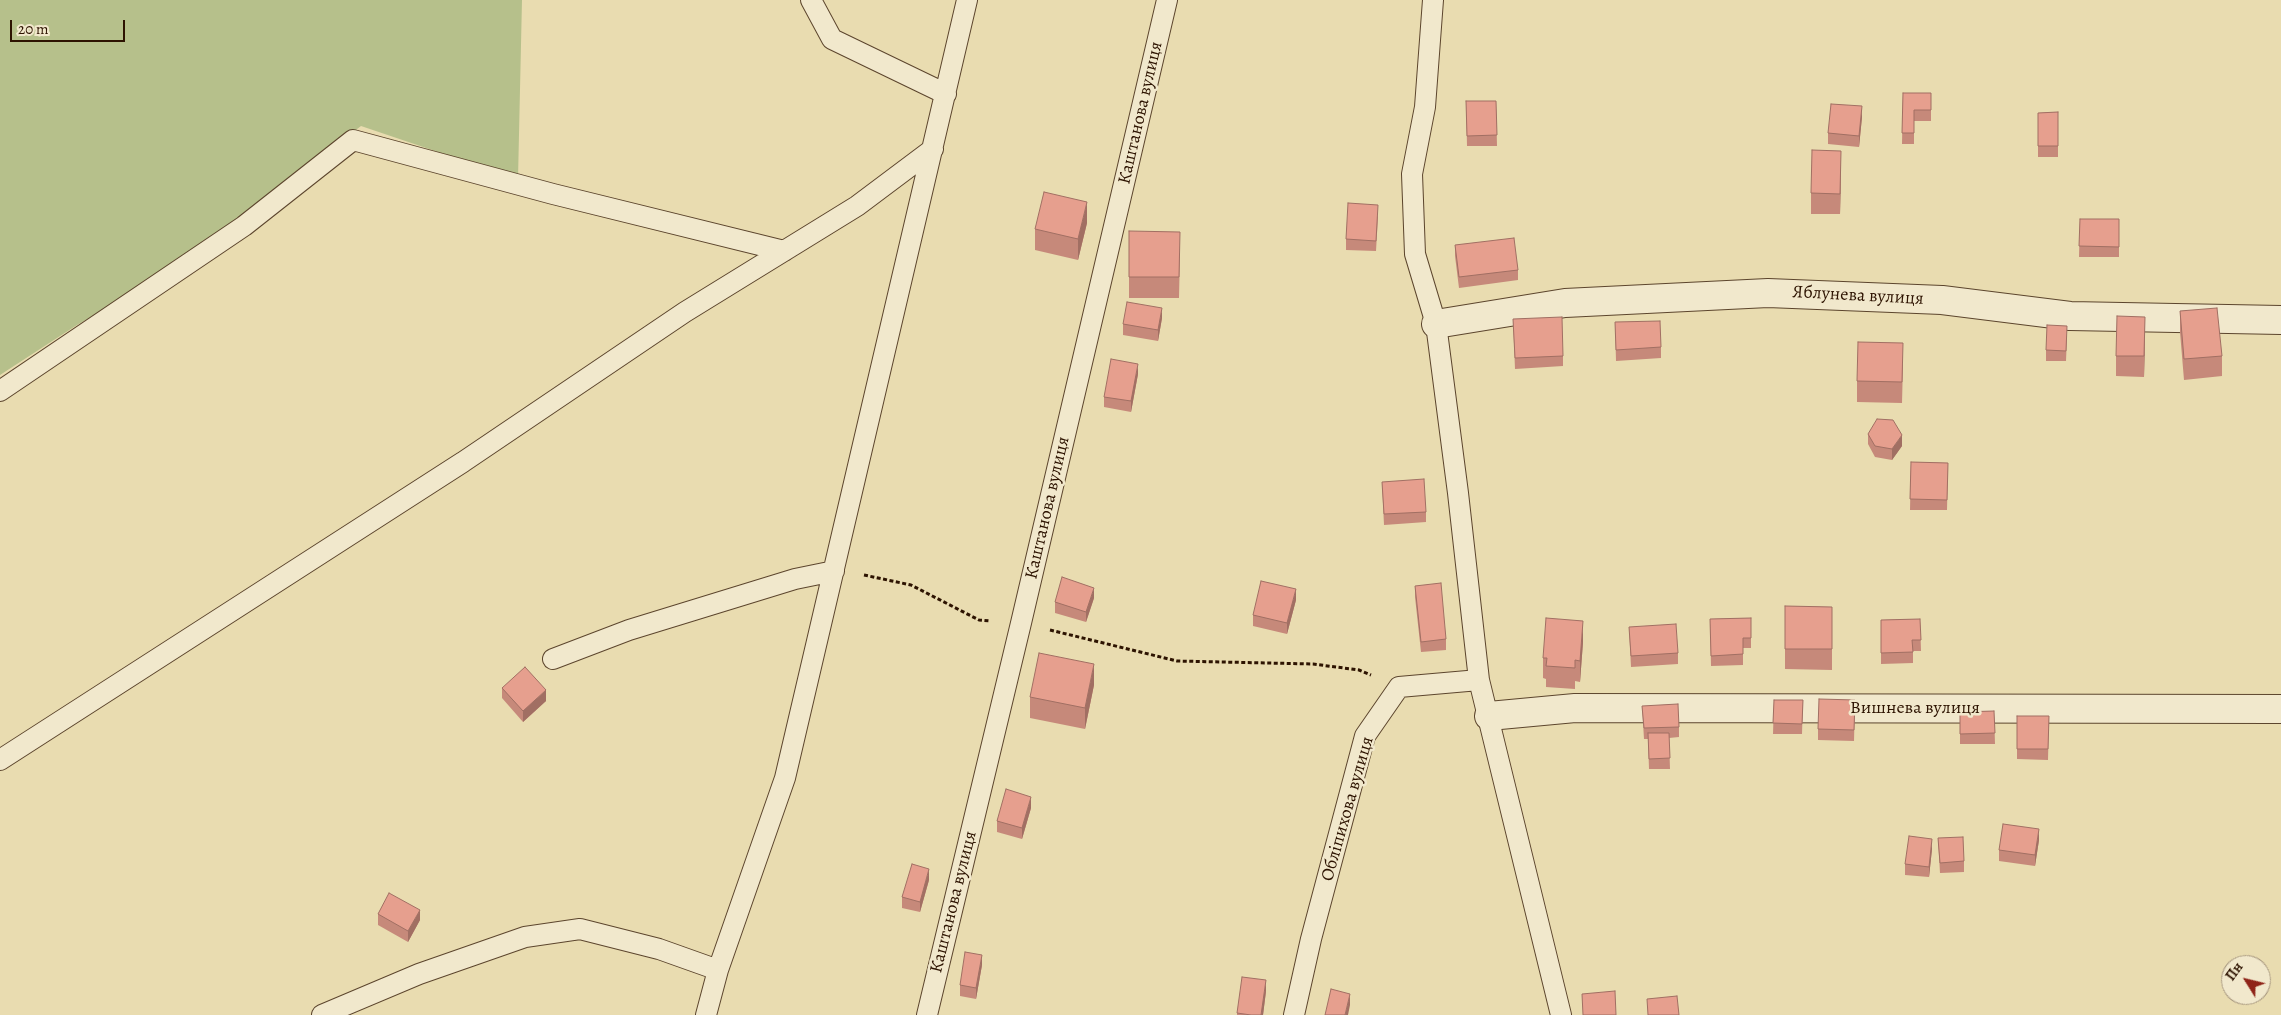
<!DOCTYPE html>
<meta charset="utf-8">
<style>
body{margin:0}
#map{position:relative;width:2281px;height:1015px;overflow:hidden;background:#e9dcb0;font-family:Alegreya,serif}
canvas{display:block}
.north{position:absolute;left:2221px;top:955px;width:50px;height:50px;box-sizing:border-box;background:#f1e8cc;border:1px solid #a3937b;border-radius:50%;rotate:306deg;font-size:14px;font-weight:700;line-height:20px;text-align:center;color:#2d1301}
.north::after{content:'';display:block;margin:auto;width:18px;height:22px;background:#8f2418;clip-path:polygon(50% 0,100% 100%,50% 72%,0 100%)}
.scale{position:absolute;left:10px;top:20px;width:115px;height:22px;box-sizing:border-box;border:2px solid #2d1301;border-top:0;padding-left:6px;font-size:15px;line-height:18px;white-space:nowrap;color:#2d1301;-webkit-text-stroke:4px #f1e8cc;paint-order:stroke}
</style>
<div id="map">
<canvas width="2281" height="1015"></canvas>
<div class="north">Пн</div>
<div class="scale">20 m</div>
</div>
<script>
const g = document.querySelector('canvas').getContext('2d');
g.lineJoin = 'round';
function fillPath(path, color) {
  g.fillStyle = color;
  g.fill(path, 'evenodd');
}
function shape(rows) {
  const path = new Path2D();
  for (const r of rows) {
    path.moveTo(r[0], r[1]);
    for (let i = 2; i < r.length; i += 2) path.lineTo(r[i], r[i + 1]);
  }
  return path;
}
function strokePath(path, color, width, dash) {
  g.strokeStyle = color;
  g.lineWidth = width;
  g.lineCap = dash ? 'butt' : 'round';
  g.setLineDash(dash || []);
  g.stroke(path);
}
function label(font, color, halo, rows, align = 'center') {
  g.font = font + ' Alegreya,serif';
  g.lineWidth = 5;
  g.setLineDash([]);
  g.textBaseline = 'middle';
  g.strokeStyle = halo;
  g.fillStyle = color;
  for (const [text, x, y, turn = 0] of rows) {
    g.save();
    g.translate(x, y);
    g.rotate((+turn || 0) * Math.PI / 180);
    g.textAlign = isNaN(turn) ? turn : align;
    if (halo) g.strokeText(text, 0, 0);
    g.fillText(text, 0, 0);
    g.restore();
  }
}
fillPath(shape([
 [0,0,522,0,518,179,361,126,168,272,77,325,0,375]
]), '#b6c08b');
const service = shape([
 [811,0,832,39,946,94],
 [1433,0,1425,107,1412,174,1415,254,1436,324,1458,493,1479,680,1561,1015],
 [0,391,244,226,353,140,553,194,784,251],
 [553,659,629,630,795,579,834,571],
 [0,760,463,462,685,312,857,206,933,149],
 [322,1015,419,974,525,937,580,929,659,949,718,970],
 [706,1015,718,970,785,778,967,0],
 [927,1015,1021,623,1167,0],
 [1294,1015,1311,939,1365,736,1399,687,1479,680]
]);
const minor = shape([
 [1436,324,1565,303,1768,293,1942,300,2070,316,2281,320],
 [1489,716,1575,708,2281,709]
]);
strokePath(service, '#5c452d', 22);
strokePath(minor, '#5c452d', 30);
strokePath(shape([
 [864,575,911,585,979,620,990,621],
 [1050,630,1177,661,1313,664,1359,670,1371,675]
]), '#2d1301', 3, [4, 2.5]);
strokePath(service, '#f1e8cc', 20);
strokePath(minor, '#f1e8cc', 28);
fillPath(shape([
 [1903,93,1931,93,1931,121,1914,121,1914,144,1902,144],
 [1466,101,1496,101,1497,146,1467,146],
 [2058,112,2058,157,2038,157,2038,113],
 [1862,117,1859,147,1828,144,1828,133],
 [1841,172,1840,214,1811,214,1811,193],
 [1378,216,1376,251,1346,250,1346,239],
 [2080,219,2119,219,2119,257,2079,257],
 [1087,223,1078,260,1035,250,1035,229],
 [1129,231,1180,253,1179,298,1129,298],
 [1455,245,1518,270,1518,280,1459,288,1455,256],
 [2180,311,2222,356,2222,376,2184,380,2180,332],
 [1162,318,1158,341,1123,335,1123,324],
 [1513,319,1563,356,1563,366,1515,369],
 [1615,322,1661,347,1661,358,1616,361],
 [2067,336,2066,361,2046,361,2046,350],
 [2145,338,2144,377,2116,376,2116,356],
 [1903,364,1902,403,1857,402,1857,381],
 [1138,374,1131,412,1104,407,1104,397],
 [1868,434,1902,446,1892,460,1875,457,1868,444],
 [1911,462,1948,463,1947,510,1910,510],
 [1382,482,1426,512,1426,522,1384,525],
 [1415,586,1446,639,1446,650,1421,652,1415,597],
 [1094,598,1086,622,1055,613,1055,602],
 [1296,600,1287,634,1253,626,1253,615],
 [1785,606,1832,607,1832,670,1785,669],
 [1751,618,1751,648,1743,648,1743,665,1711,666,1710,619],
 [1920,619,1921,651,1913,651,1913,663,1881,664,1881,620],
 [1629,627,1678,653,1678,664,1631,667],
 [1583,642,1580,682,1575,681,1575,689,1546,687,1546,679,1543,678,1543,658],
 [1094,685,1085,729,1030,718,1030,697],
 [502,688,546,701,523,722,502,698],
 [1774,700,1803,700,1802,734,1773,734],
 [1855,700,1854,741,1818,740,1818,729],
 [1642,706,1679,727,1679,737,1669,738,1670,769,1649,769,1648,739,1644,739],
 [1994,711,1995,744,1960,744,1960,712],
 [2017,716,2049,716,2048,760,2017,759],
 [1031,808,1022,839,997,832,997,821],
 [1938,838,1964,861,1964,872,1940,873],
 [2039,840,2035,866,1999,861,1999,850],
 [1932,849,1929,877,1905,875,1905,864],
 [929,880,920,912,902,908,902,897],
 [378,914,420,920,408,942,378,925],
 [982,965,976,999,960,996,960,985],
 [1266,991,1263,1015,1237,1015,1237,1013]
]), '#c6897a');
fillPath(shape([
 [1862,106,1862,117,1859,147,1859,136],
 [1841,151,1841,172,1840,214,1840,194],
 [1087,202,1087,223,1078,260,1078,239],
 [1162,308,1162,318,1158,341,1158,330],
 [2145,317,2145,338,2144,377,2144,356],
 [1138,364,1138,374,1131,412,1131,401],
 [1902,435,1902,446,1892,460,1892,449],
 [1094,588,1094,598,1086,622,1086,612],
 [1296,589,1296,600,1287,634,1287,623],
 [1583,621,1583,642,1580,682,1580,661],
 [1094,664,1094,685,1085,729,1085,708],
 [546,690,546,701,523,722,523,711],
 [1031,797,1031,808,1022,839,1022,828],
 [2039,829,2039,840,2035,866,2035,855],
 [1932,839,1932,849,1929,877,1929,867],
 [929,869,929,880,920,912,920,902],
 [420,910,420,920,408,942,408,931],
 [982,955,982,965,976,999,976,988],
 [1266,980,1266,991,1263,1015,1261,1015],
 [1350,994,1350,1005,1348,1015,1345,1015]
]), '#a16f63');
const building = shape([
 [1903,93,1931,93,1931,110,1914,110,1914,133,1902,133,1903,93],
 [1466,101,1496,101,1497,135,1467,136,1466,101],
 [1831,104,1862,106,1859,136,1828,133,1831,104],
 [2058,112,2058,146,2038,146,2038,113,2058,112],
 [1812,150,1841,151,1840,194,1811,193,1812,150],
 [1044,192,1087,202,1078,239,1035,229,1044,192],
 [1348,203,1378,205,1376,241,1346,239,1348,203],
 [2080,219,2119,219,2119,247,2079,246,2080,219],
 [1129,231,1180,232,1179,277,1129,277,1129,231],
 [1514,238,1518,270,1459,277,1455,245,1514,238],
 [1127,302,1162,308,1158,330,1123,324,1127,302],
 [2217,308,2222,356,2184,359,2180,311,2217,308],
 [2117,316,2145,317,2144,356,2116,356,2117,316],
 [1562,317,1563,356,1515,358,1513,319,1562,317],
 [1660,321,1661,347,1616,350,1615,322,1660,321],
 [2047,325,2067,326,2066,351,2046,350,2047,325],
 [1858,342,1903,343,1902,382,1857,381,1858,342],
 [1111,359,1138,364,1131,401,1104,397,1111,359],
 [1877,419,1893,420,1902,435,1892,449,1875,446,1868,434,1877,419],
 [1911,462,1948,463,1947,500,1910,499,1911,462],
 [1424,479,1426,512,1384,514,1382,482,1424,479],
 [1062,577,1094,588,1086,612,1055,602,1062,577],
 [1261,581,1296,589,1287,623,1253,615,1261,581],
 [1441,583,1446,639,1421,642,1415,586,1441,583],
 [1785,606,1832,607,1832,649,1785,649,1785,606],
 [1546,618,1583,621,1580,661,1575,660,1575,668,1546,666,1547,658,1543,658,1546,618],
 [1751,618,1751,638,1743,638,1743,654,1711,656,1710,619,1751,618],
 [1920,619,1921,640,1912,640,1913,652,1881,653,1881,620,1920,619],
 [1676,624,1678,653,1631,656,1629,627,1676,624],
 [1039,653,1094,664,1085,708,1030,697,1039,653],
 [525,667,546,690,523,711,502,688,525,667],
 [1819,699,1855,700,1854,730,1818,729,1819,699],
 [1774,700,1803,700,1802,724,1773,723,1774,700],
 [1678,704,1679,727,1644,728,1642,706,1678,704],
 [1994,711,1995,733,1960,734,1960,712,1994,711],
 [2017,716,2049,716,2048,749,2017,749,2017,716],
 [1648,733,1669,733,1670,758,1649,759,1648,733],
 [1006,789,1031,797,1022,828,997,821,1006,789],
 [2003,824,2039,829,2035,855,1999,850,2003,824],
 [1909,836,1932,839,1929,867,1905,864,1909,836],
 [1963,837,1964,861,1940,863,1938,838,1963,837],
 [912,864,929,869,920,902,902,897,912,864],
 [389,893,420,910,408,931,378,914,389,893],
 [965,952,982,955,976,988,960,985,965,952],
 [1242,977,1266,980,1261,1015,1251,1015,1237,1013,1242,977],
 [1331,989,1350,994,1345,1015,1325,1015,1331,989],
 [1615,991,1616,1015,1583,1015,1582,994,1615,991],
 [1677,996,1679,1015,1648,1015,1647,999,1677,996]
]);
fillPath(building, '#e69f8e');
strokePath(building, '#a16f63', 1);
label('18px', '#2d1301', '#f1e8cc', [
 ["Каштанова вулиця",1141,113,-77],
 ["Яблунева вулиця",1858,296,3],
 ["Каштанова вулиця",1048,508,-77],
 ["Вишнева вулиця",1915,709],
 ["Обліпихова вулиця",1348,809,-74],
 ["Каштанова вулиця",954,902,-76]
]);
</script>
